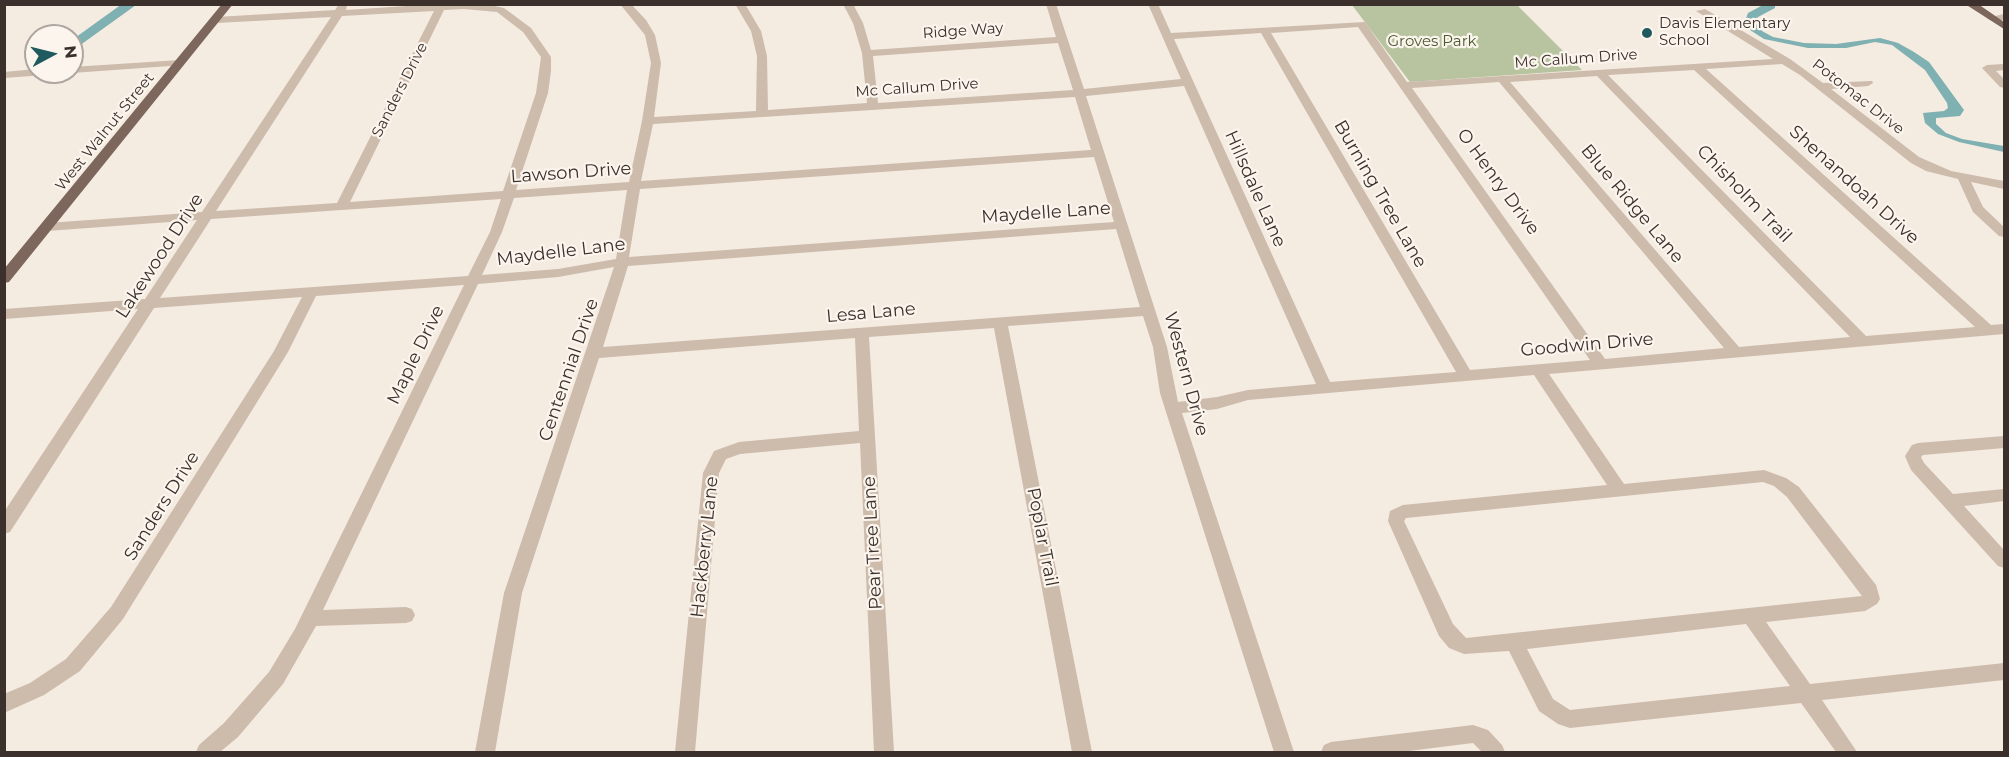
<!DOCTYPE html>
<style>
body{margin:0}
#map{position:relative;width:2009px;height:757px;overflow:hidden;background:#f4ebe1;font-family:Montserrat,sans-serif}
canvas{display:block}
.frame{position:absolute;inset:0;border:6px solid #3b302b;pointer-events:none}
.north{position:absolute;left:24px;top:24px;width:60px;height:60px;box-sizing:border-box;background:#fbf5ee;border:2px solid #aea6a0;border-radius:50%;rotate:83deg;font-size:16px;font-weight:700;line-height:24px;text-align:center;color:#3b302b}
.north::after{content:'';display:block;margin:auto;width:21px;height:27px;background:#1f5a5e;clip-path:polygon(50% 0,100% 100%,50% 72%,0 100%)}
</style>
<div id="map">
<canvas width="2009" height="757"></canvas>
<div class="frame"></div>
<div class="north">N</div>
</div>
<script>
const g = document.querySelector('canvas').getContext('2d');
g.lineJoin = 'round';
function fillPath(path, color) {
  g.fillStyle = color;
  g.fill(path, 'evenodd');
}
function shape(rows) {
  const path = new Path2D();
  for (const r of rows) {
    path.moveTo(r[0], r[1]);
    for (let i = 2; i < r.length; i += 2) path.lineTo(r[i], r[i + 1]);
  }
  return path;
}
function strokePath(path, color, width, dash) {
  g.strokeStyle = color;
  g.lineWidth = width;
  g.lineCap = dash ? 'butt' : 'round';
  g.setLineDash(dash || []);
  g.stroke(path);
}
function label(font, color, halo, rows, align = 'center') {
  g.font = font + ' Montserrat,sans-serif';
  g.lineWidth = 4.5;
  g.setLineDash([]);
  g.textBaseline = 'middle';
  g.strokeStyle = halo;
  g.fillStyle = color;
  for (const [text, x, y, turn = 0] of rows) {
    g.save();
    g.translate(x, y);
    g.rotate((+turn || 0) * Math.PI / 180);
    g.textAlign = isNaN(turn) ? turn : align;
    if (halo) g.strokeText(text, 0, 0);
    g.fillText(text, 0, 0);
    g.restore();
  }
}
fillPath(shape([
 [1352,5,1517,5,1582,70,1410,82]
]), '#b8c4a0');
fillPath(shape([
 [122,4,136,5,72,51,72,40],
 [1763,5,1775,5,1775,8,1758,17,1756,24,1762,31,1773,37,1804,43,1836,44,1880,38,1898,43,1914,52,1929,62,1964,110,1960,116,1936,118,1936,124,1946,133,1962,139,2004,146,2004,152,1959,142,1938,134,1925,123,1923,113,1944,111,1948,108,1947,103,1925,70,1892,45,1875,42,1846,48,1808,48,1764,39,1750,30,1745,21,1748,13]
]), '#7fb0b2');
fillPath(shape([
 [339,4,347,4,346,10,437,4,490,5,504,8,531,28,551,57,551,71,548,93,516,190,629,182,642,121,651,63,645,35,620,4,631,4,646,20,655,35,661,63,654,117,756,111,757,56,751,31,735,4,745,4,761,31,767,56,768,110,867,103,862,53,853,23,843,4,853,4,863,23,871,50,1056,37,1046,4,1056,4,1084,89,1181,79,1148,4,1158,4,1171,33,1365,22,1407,82,1773,59,1696,11,1705,9,1790,59,1823,83,1872,81,1873,83,1868,86,1831,89,1919,157,1951,171,2004,181,2004,189,1971,182,1983,207,2004,227,2004,237,1999,236,1973,212,1958,179,1926,171,1911,163,1800,75,1782,64,1706,69,1991,325,2004,324,2004,334,1549,374,1624,484,1764,470,1786,478,1799,487,1876,585,1880,599,1877,604,1865,611,1766,622,1810,684,2004,663,2004,680,1822,700,1857,752,1836,752,1801,703,1570,728,1558,724,1539,711,1509,651,1464,654,1449,648,1439,636,1388,521,1390,511,1403,505,1607,485,1534,375,1248,400,1217,409,1182,413,1294,752,1274,752,1160,393,1153,347,1143,316,1008,326,1092,752,1072,752,994,328,869,337,894,752,874,752,860,443,740,454,726,459,719,473,695,752,675,752,703,473,714,451,739,442,859,431,855,338,599,358,522,593,495,752,475,752,504,593,614,267,558,277,478,284,323,610,406,607,412,609,415,615,412,621,406,623,316,626,283,684,238,737,220,752,196,752,199,745,224,723,269,672,295,629,464,285,316,296,288,352,123,619,80,671,44,695,4,713,4,694,30,683,66,659,111,607,274,351,302,297,154,308,10,532,4,534,4,512,138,309,4,319,4,309,145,299,197,220,47,231,41,227,47,223,202,212,331,17,216,23,211,20,216,17,335,10,339,4],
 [464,9,497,12,523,32,541,57,536,93,503,191,350,202,444,10,464,9],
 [434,11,337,203,216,211,342,16,434,11],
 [1358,27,1590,360,1470,370,1271,33,1358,27],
 [1261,33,1456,372,1330,382,1174,39,1261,33],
 [1058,43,1073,90,878,103,873,56,1058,43],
 [1694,70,1975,327,1866,336,1608,75,1694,70],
 [1597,76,1850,337,1739,347,1510,82,1597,76],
 [1499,82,1724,348,1605,359,1412,88,1499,82],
 [1184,86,1316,384,1248,390,1217,397,1178,402,1167,347,1086,96,1184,86],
 [1075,97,1091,150,641,181,653,124,1075,97],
 [1094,157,1114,222,629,257,640,189,1094,157],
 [627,190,616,259,558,269,482,275,502,232,514,198,627,190],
 [501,199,490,232,468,276,160,298,211,219,501,199],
 [1116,229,1140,307,603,347,628,266,1116,229],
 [1763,482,1774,486,1787,497,1862,596,1466,638,1453,624,1404,521,1406,518,1763,482],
 [1746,624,1790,686,1570,710,1553,699,1527,649,1746,624],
 [2004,14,2004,20,1992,21,1987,18,2004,14],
 [180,60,184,61,184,65,72,73,68,72,72,72,72,67,180,60],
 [2004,64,2004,70,1996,71,2004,79,2004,88,2000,87,1982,68,1987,65,2004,64],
 [36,69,36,72,50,72,45,75,4,78,4,72,36,69],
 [2004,436,2004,448,1923,455,1921,457,1924,463,1953,494,2004,489,2004,501,1964,506,2004,550,2004,568,1998,566,1911,470,1905,456,1912,445,1918,443,2004,436],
 [1473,725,1488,730,1502,745,1505,752,1482,752,1473,743,1401,752,1321,752,1324,745,1331,742,1473,725]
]), '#cdbbac');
fillPath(shape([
 [222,4,233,4,9,282,4,283,4,269,222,4],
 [1965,4,1978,4,2004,22,2004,29,1965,4]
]), '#7d675c');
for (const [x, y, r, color] of [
 [1647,33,6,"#1f5a5e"]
]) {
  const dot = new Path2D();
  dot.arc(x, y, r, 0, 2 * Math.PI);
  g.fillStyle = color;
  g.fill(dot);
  strokePath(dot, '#fbf5ee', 2);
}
label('15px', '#3b302b', '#fbf5ee', [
 ["Davis Elementary",1659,24],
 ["School",1659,41]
], 'left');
label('15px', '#3b302b', '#fbf5ee', [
 ["Ridge Way",963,31,-4],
 ["Mc Callum Drive",1576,59,-4],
 ["Mc Callum Drive",917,88,-4],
 ["Sanders Drive",400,90,-63],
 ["Potomac Drive",1858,97,38],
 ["West Walnut Street",105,132,-51]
]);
label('15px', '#4a5a2e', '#fbf5ee', [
 ["Groves Park",1432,42]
]);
label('18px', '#3b302b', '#fbf5ee', [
 ["Lawson Drive",571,173,-4],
 ["O Henry Drive",1498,182,54],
 ["Shenandoah Drive",1854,185,42],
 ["Hillsdale Lane",1255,189,66],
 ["Burning Tree Lane",1380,194,60],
 ["Chisholm Trail",1744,194,46],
 ["Blue Ridge Lane",1632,204,50],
 ["Maydelle Lane",1046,213,-4],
 ["Maydelle Lane",561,252,-7],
 ["Lakewood Drive",160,256,-57],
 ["Lesa Lane",871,313,-5],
 ["Goodwin Drive",1587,345,-5],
 ["Maple Drive",416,355,-64],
 ["Centennial Drive",569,370,-71],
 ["Western Drive",1186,374,75],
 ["Sanders Drive",162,506,-58],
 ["Poplar Trail",1042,537,79],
 ["Pear Tree Lane",873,543,-93],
 ["Hackberry Lane",705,547,-84]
]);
</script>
